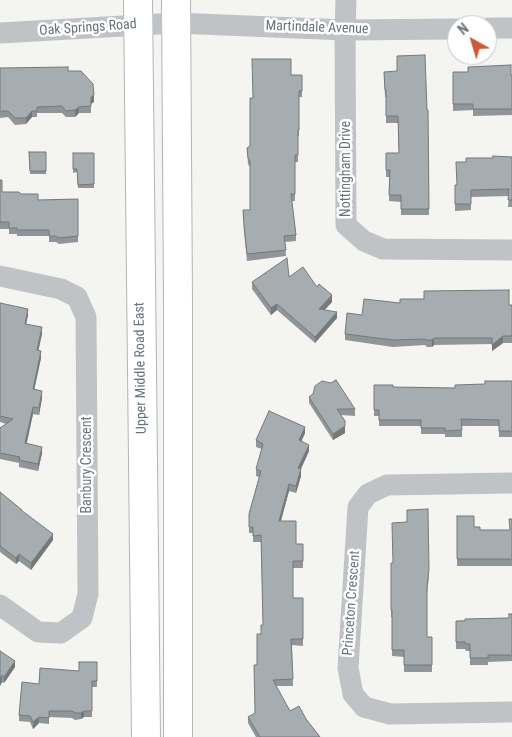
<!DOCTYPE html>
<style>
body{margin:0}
#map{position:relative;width:512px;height:737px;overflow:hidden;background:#f4f4f1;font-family:"Roboto Condensed",sans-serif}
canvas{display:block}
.north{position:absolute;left:447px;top:15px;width:50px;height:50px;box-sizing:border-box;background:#fff;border:1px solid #c2c7cc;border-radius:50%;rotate:321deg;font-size:14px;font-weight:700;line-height:20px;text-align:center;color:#66747f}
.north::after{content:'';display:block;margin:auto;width:18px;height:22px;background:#d15934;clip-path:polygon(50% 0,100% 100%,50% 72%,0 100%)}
</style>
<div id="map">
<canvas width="512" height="737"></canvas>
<div class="north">N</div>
</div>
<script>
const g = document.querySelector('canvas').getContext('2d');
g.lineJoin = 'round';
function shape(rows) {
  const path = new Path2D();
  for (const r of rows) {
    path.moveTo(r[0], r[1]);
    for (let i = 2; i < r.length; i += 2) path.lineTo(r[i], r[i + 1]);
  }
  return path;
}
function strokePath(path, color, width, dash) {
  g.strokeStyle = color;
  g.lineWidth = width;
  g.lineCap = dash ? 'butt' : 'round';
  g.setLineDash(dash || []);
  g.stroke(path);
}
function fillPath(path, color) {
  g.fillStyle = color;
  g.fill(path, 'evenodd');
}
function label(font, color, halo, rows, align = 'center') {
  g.font = font + ' "Roboto Condensed",sans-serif';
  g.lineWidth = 5;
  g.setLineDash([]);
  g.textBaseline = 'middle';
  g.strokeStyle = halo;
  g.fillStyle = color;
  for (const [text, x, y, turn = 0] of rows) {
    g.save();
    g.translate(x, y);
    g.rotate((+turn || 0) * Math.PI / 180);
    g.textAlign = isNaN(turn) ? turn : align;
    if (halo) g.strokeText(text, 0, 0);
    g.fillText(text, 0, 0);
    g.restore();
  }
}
const major = shape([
 [138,0,146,737],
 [176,0,178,301,178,737]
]);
strokePath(major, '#b1b5b8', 30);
strokePath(shape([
 [346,0,345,30,346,225,364,241,383,249,512,250],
 [487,28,512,28],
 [0,33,176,23,345,30,457,29],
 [0,276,61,289,77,297,86,317,88,594,82,618,61,633,38,632,0,605],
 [512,483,387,485,368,494,358,507,348,668,353,694,364,707,379,711,390,714,512,712]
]), '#c0c3c6', 21);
strokePath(major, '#fff', 28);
fillPath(shape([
 [0,68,68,71,94,102,91,103,91,113,79,113,75,117,66,117,62,113,37,113,37,117,32,117,26,124,15,125,8,117,0,118],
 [384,72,427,110,428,110,429,215,401,215,401,202,389,201,389,177,386,177,386,153,399,153,398,123,386,123,386,97,385,97],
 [453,72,512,75,512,115,473,116,473,110,453,111],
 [291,75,302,75,302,97,299,97,299,136,298,136,298,162,295,162,295,201,292,201,296,235,296,241,285,242,286,256,247,261,244,231,243,210,250,210,250,167,248,164,247,148,250,146,253,98],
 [29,152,46,152,46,174,30,174],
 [73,153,94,153,94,188,78,188,77,172,73,173],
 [512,157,512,207,508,207,509,196,471,197,471,210,455,211,455,185,457,185,466,162,493,158],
 [0,180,2,192,21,194,38,200,78,199,78,242,59,244,56,242,49,242,49,236,17,236,17,234,9,234,9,229,0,229],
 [289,277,317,287,332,302,324,310,337,318,315,343,277,310,271,315,252,289,252,282],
 [0,303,28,315,26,324,42,334,38,350,41,358,34,389,42,398,39,415,33,414,27,443,42,453,38,471,19,467,19,463,0,459,0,428,6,424,0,422],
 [400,303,512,305,512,343,503,343,492,351,492,344,434,345,432,347,427,347,425,345,393,347,345,340,345,334,362,315],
 [512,381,512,437,499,437,499,426,462,426,462,437,445,437,445,434,421,434,421,426,379,426,379,416,374,416,374,385,393,387,455,388],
 [309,397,355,409,355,416,341,415,345,433,333,440,309,403],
 [305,433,301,441,309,451,301,469,301,476,296,493,289,491,281,521,296,544,303,544,303,568,293,568,293,598,303,598,303,646,292,645,293,686,276,686,290,711,306,719,320,737,256,737,248,723,248,717,255,713,257,665,263,625,261,542,253,542,253,533,249,533,249,514,259,477,256,476,256,469,262,449,256,447,256,440],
 [0,492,22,511,53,540,31,570,19,561,16,564,0,552],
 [457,516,480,530,510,530,512,519,512,566,457,566],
 [391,563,429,575,427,594,427,637,432,637,432,672,404,672,404,657,392,656,392,617,391,617],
 [512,614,512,661,488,662,488,665,470,665,470,651,466,651,465,649,456,649,456,621,509,618],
 [0,651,15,667,4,683,2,682,0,686],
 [97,662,97,687,92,687,92,717,84,717,81,719,75,720,72,718,49,717,49,724,39,723,33,729,30,722,19,721,19,715,39,684,79,671]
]), '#8f9598');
fillPath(shape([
 [94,95,94,102,91,104,91,97],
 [79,107,79,113,75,117,75,110],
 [32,111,32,117,26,124,26,118],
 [332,295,332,302,319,316,319,309],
 [277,304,277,310,271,315,271,308],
 [28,309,28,315,25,330,25,324],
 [337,312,337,318,315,343,315,337],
 [42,327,42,334,37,357,37,350],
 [503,336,503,343,492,351,492,345],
 [434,338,434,345,432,347,432,340],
 [41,351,41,358,33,396,33,389],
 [42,391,42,398,39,415,39,408],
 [33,407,33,414,25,449,25,443],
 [345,426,345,433,333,440,333,434],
 [305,427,305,433,299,447,299,440],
 [309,445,309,451,298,475,298,468],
 [42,447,42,453,38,471,38,464],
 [301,469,301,476,296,493,296,486],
 [289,484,289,491,279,527,279,521],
 [53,534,53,540,31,570,31,563],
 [19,554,19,561,16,564,16,558],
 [15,661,15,667,4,683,4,677],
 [2,675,2,682,0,686,0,679],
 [84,711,84,717,81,719,81,713],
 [39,717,39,723,33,729,33,722]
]), '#74797c');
const building = shape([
 [425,55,427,110,428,110,429,209,401,209,401,195,389,195,390,170,386,170,386,153,399,153,398,116,386,116,386,90,385,90,384,72,397,71,397,56,425,55],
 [252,59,291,59,291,75,302,75,302,91,299,91,299,130,298,130,298,155,295,155,295,194,291,194,296,235,284,236,286,250,247,254,244,225,243,210,250,210,250,161,248,158,247,148,250,146,250,98,253,98,252,59],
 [511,65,511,75,512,75,512,109,473,109,473,104,453,104,453,72,468,72,468,67,511,65],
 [68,67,68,71,81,71,93,84,94,95,91,97,91,106,79,107,75,110,66,111,62,106,37,107,37,111,32,111,26,118,15,118,8,111,0,111,0,68,68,67],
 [29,152,46,152,46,171,30,171,29,152],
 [73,153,94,153,94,184,78,185,77,169,73,169,73,153],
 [493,156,512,157,512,200,508,200,509,189,471,190,471,204,455,204,455,185,457,185,456,162,466,162,466,158,493,158,493,156],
 [0,180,2,180,2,192,19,192,21,194,38,194,38,200,78,199,78,236,59,238,56,236,49,236,49,230,17,230,17,228,9,228,9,222,0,222,0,180],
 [287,258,289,277,303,267,317,287,319,284,332,295,319,309,337,312,315,337,277,304,271,308,252,282,287,258],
 [509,290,509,305,512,305,512,336,503,336,492,345,492,338,434,338,432,340,427,340,425,339,393,340,345,334,347,313,362,315,364,299,400,303,400,299,424,299,424,291,509,290],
 [0,303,28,309,25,324,42,327,37,350,41,351,33,389,42,391,39,408,33,407,25,443,42,447,38,464,19,460,20,457,0,453,0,428,13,419,0,416,0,303],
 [336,380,355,409,337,409,345,421,345,426,333,434,309,397,313,394,315,386,322,381,331,383,336,380],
 [485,381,512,381,512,431,499,431,499,420,461,419,462,430,445,431,445,428,421,428,421,420,379,420,379,410,374,410,374,385,393,385,393,387,455,388,455,385,485,384,485,381],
 [269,411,305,427,299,440,309,445,298,468,301,469,296,486,289,484,279,521,296,521,296,544,303,544,303,561,293,561,293,598,303,598,303,639,291,639,293,679,273,680,290,711,299,706,306,719,320,737,260,737,248,717,255,713,254,665,257,665,257,634,261,634,261,625,263,625,261,535,253,536,253,527,249,527,249,514,261,471,256,469,263,444,256,440,269,411],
 [0,492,22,510,21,510,53,534,31,563,19,554,16,558,0,546,0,492],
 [428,509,429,569,427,588,427,637,432,637,432,665,404,665,404,650,392,650,392,610,391,610,391,563,393,563,392,523,407,522,407,510,428,509],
 [457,516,474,516,474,527,480,527,480,530,510,530,509,519,512,519,512,559,457,559,457,516],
 [509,614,512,614,512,655,488,655,488,658,470,658,470,644,466,644,465,642,456,642,456,621,465,621,465,619,509,618,509,614],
 [0,651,15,661,4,677,2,675,0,679,0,651],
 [79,662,97,662,97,681,92,681,92,711,84,711,81,713,75,713,72,711,49,711,49,718,39,717,33,722,30,716,19,715,22,682,39,684,40,668,79,671,79,662]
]);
fillPath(building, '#a6adb1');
strokePath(building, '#74797c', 1);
label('14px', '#66747f', '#fff', [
 ["Oak Springs Road",88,28,-4],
 ["Martindale Avenue",317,28,2],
 ["Nottingham Drive",346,169,-90],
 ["Upper Middle Road East",141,368,-91],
 ["Banbury Crescent",87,465,-90],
 ["Princeton Crescent",352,603,-86]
]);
</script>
